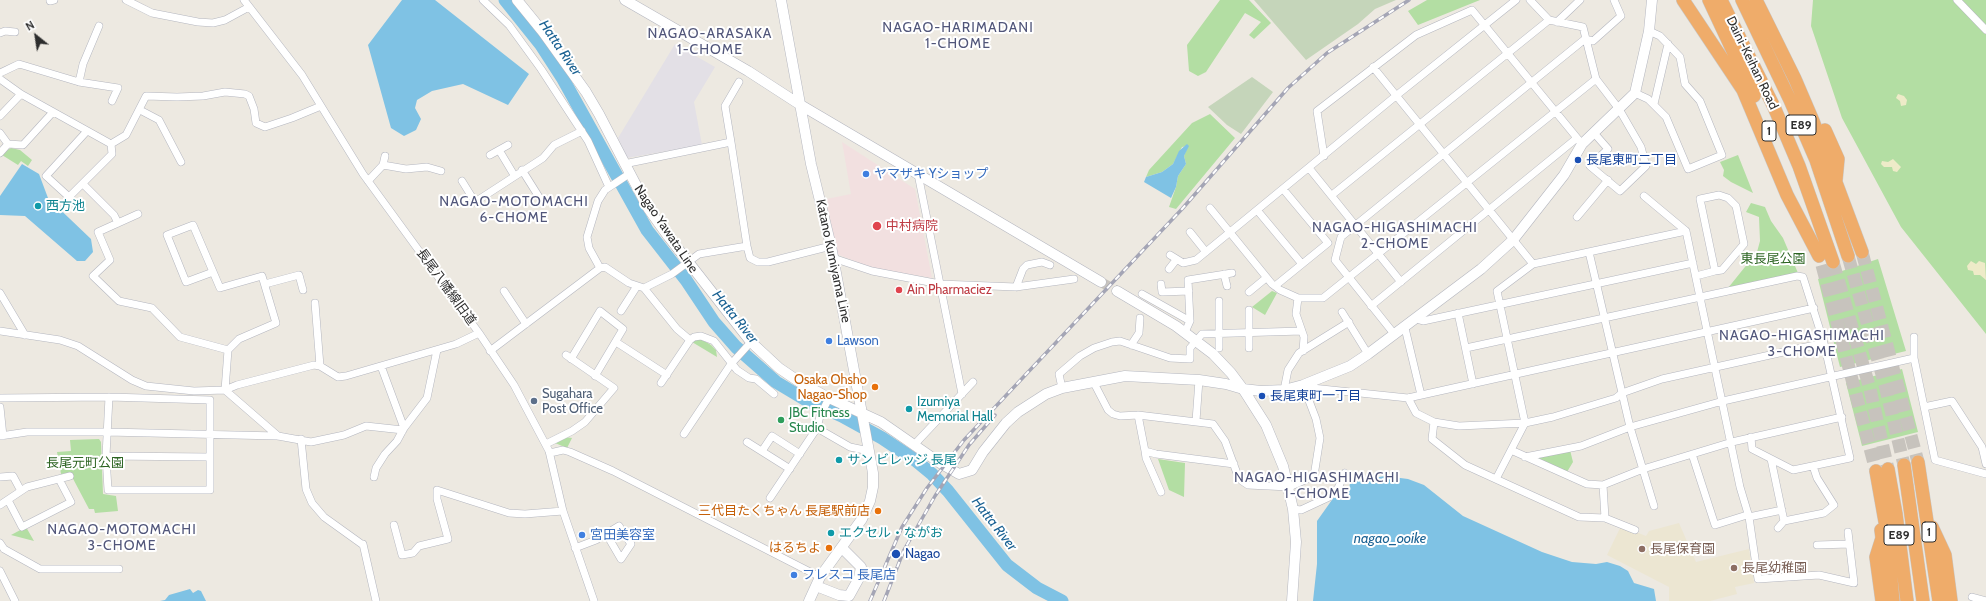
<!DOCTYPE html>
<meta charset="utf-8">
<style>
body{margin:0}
#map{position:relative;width:1986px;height:601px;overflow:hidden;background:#ede9e1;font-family:Cabin,sans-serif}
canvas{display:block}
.north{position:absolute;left:16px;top:16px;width:40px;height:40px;-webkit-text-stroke:3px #fff;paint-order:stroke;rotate:330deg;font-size:11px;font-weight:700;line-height:16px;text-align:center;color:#2d2d2d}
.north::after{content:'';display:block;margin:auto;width:14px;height:18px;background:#2d2d2d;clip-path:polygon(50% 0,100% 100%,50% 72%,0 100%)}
</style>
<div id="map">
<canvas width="1986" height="601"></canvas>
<div class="north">N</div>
</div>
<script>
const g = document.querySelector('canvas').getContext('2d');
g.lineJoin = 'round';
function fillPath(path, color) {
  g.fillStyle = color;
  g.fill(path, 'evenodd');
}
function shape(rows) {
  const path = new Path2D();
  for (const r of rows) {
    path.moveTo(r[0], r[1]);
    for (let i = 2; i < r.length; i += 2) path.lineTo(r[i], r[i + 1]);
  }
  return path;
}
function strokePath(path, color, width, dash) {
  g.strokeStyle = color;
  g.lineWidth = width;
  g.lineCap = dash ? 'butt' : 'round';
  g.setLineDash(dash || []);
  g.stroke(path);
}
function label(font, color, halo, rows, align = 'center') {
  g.font = font + ' Cabin,"Noto Sans JP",sans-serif';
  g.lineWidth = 4;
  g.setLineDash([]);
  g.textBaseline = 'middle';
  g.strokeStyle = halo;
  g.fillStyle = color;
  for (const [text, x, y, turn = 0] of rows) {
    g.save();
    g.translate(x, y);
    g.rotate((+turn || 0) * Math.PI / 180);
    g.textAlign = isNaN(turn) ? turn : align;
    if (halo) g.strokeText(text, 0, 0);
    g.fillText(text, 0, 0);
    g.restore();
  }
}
fillPath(shape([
 [675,44,715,67,694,102,702,145,627,158,618,138]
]), '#e3e0e6');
fillPath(shape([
 [1679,523,1696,562,1749,549,1754,583,1735,587,1737,594,1710,601,1669,601,1669,587,1607,555,1621,526,1646,536,1649,531]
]), '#ece6d2');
fillPath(shape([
 [842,142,915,189,932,278,871,268,837,254,826,199,851,194]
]), '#f2e0e0');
fillPath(shape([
 [1220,0,1249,0,1271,23,1254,39,1249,35,1261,22,1245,13,1206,72,1198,76,1189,71,1187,45],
 [1427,0,1480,0,1418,25,1408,11],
 [1813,0,1986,0,1986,334,1901,227,1842,118,1811,26],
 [1210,114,1235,138,1176,209,1169,207,1176,187,1178,176,1186,164,1184,156,1188,146,1182,147,1173,164,1162,172,1146,177,1149,170,1192,123],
 [11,148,20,150,32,160,28,166,21,161,18,165,2,155,6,151],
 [1738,155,1753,193,1731,182,1723,176,1724,170,1720,162],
 [1751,203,1765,207,1771,221,1783,238,1798,273,1728,288,1757,252,1760,241,1759,217,1746,212],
 [1878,259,1906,351,1840,367,1818,279],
 [1272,291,1277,293,1265,315,1252,307],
 [695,339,701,339,711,345,716,350,717,357,692,342],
 [1902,369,1918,432,1862,446,1846,383],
 [564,437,572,438,567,448,555,443],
 [99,439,101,442,103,494,116,496,118,511,95,513,94,509,89,509,70,473,61,474,57,452,71,451,70,440],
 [1570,450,1573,462,1567,472,1537,460,1537,456],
 [1158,459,1185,463,1184,497,1169,490],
 [26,527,34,541,11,535]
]), '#b3dea3');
fillPath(shape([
 [1898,94,1904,96,1907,100,1906,105,1901,106,1900,101,1896,98],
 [1893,159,1901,167,1897,172,1893,171,1892,167,1884,167,1881,164,1882,161,1888,162],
 [1971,261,1976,264,1979,261,1985,263,1986,280,1980,275,1974,275,1973,271,1968,270,1967,266]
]), '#eeebc8');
fillPath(shape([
 [1254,0,1396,0,1375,9,1358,24,1306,60],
 [1252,77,1273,92,1241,134,1227,125,1208,107]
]), '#c5d5ba');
fillPath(shape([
 [402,0,435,0,529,74,508,105,463,84,432,91,417,100,415,108,421,119,416,130,404,136,391,128,368,45],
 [1187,144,1189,146,1184,156,1186,164,1178,176,1176,187,1171,198,1144,182,1146,177,1162,172,1173,164,1179,151],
 [22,164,39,174,48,198,91,239,93,252,85,261,77,261,25,216,0,215,0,196],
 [1385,476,1408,479,1424,485,1463,516,1542,552,1572,562,1596,564,1607,562,1620,566,1628,571,1634,583,1654,589,1656,601,1313,601,1317,564,1317,521,1334,497,1337,499,1345,496,1349,491,1350,482],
 [190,589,193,593,198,590,201,591,206,601,160,601,165,600,169,595]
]), '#7fc2e4');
strokePath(shape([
 [505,0,541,45,563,79,647,230,686,280,714,322,736,347,776,382,806,400,842,416,882,438,915,460,932,474,948,491,1007,565,1037,588,1062,601]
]), '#7fc2e4', 13);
strokePath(shape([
 [1101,282,1117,291]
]), '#c7c3bd', 10, [10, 5]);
strokePath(shape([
 [1862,252,1918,462],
 [1848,256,1885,385,1904,465],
 [1833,262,1870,389,1888,469],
 [1822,265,1876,471]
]), '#c7c3bd', 13, [13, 6]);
const street = shape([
 [126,0,152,13,198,22,213,23,225,20,249,7],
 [244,0,302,75,363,174,479,333,514,385,549,451,563,511,594,601],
 [483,0,509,25,541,69,588,141,609,187],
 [1530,0,1549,20,1583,27,1596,79,1619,109,1641,147,1646,166,1620,191,1590,166,1608,149,1594,133],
 [1957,0,1986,30],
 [50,1,54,0],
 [1557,22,1580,0],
 [0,33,5,31,15,32],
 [1373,67,1533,264],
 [0,73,19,64,79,82,118,88,112,101],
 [0,79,21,94,111,144,112,154,69,197,46,176,87,131],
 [79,82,83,64,99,26],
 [1635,93,1648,99,1666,117,1688,169,1722,155,1700,101,1685,84,1680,57,1660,36,1649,31],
 [1654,104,1668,44],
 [140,110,159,120,181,162],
 [0,116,21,94],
 [0,133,8,144],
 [731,142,747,246],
 [111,144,126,135,146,96,177,97,203,96,225,92,245,94,249,96,254,109,256,123,265,127,292,118,321,106],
 [499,150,514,175],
 [0,153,8,144,23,145,53,112],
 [490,155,508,145],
 [1324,156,1317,111,1416,35,1472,10,1582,144],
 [624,164,731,142,725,106,739,82],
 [383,165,406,169,427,167,441,171],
 [1309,168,1401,282],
 [522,170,539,197],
 [918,174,962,394],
 [368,181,383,165,385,156],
 [462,181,475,202,543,158,554,145,582,131],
 [83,184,114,215,118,223],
 [1332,195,1549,20],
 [1644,196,1686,231,1740,487,1749,517,1758,579,1819,575,1854,583,1848,532],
 [1210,208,1272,284,1280,290,1298,298,1323,298,1596,79],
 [1257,210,1302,264],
 [138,214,98,232,110,260,93,276,119,301,152,308,180,337,228,350],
 [1577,217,1608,180],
 [1190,232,1206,252],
 [1589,252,1630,427,1654,506],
 [1170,255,1183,263,1196,260,1397,95,1516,0],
 [833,258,872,271,940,284,1016,287,1074,279],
 [600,268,589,248,587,237,598,201,605,190,629,174],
 [1169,269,1176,260],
 [213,272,186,282,167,235,193,225,220,288,262,276,276,323,239,339,228,350,225,390],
 [1224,274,1227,286],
 [1696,276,1715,271,1722,270,1744,244,1736,206,1728,198,1719,195,1700,199,1715,271],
 [265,284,299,275,303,290],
 [1161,284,1162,292,1189,291],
 [1275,286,1328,243,1283,189],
 [1016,287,1023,269,1027,265,1042,262,1050,265],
 [644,288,677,329,690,340],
 [504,291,526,324],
 [1249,292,1266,278],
 [0,293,25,335],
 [1142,294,1190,321],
 [1298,298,1296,314,1304,337,1303,351],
 [315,303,320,366],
 [1371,306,1577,138],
 [621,311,637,286],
 [1342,312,1368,354],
 [1458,313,1473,384],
 [1416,319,1423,321,1693,263],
 [1405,328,1421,395],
 [0,331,60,340,78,346,132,380,146,386,194,391,225,390,237,385,314,365,320,366,338,377,346,376,456,344,479,333],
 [1185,332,1190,321,1188,280,1232,273],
 [1395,335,1335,260,1341,237,1585,39,1593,41,1621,16,1614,0],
 [1914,337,1914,358,1935,460,1986,474],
 [616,342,667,375],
 [1131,345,1139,333,1140,318],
 [1219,348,1219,301],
 [1249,348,1249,310],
 [1466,348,1797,276,1803,277,1824,343,1850,458,1793,470,1752,449,1751,437],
 [490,351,600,268,605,267,629,283,644,288,672,274,699,254,747,246,750,258,758,262,768,262,831,246],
 [571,359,600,311,623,329,595,376],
 [381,366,404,428],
 [661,383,690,340,694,337,701,336,714,341,737,370,749,378,756,379,774,394],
 [1094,383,1108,410,1113,414,1120,416,1138,415,1213,424,1225,441,1238,476,1242,481,1248,485,1289,487,1314,476,1320,438,1316,419,1303,385],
 [1303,385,1312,388,1408,398,1814,308],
 [1062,388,1059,374,1080,356,1094,348,1112,342,1120,341,1170,358,1190,359,1190,348,1202,334,1302,331],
 [225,390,278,436],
 [1284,390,1288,370,1299,353,1349,322],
 [0,398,109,397,210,400,210,490,108,490,106,456,109,397],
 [1408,398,1416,413,1434,422,1459,426,1525,423,1553,417,1616,398,1622,393,1662,379,1824,343],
 [0,407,3,436],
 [1924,407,1952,401,1982,447,1986,464],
 [1138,415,1145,451,1156,454,1234,464],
 [1196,421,1199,380],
 [1434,422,1432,439,1465,465,1579,517,1605,518,1635,530],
 [817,428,850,447,869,451],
 [684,434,731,364,751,342],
 [0,436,27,432,107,432,278,436,311,442,344,435,366,426,403,430],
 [301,439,306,489,312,503,324,517,363,545],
 [747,442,790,469],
 [546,444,572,431,585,422,614,388,566,355],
 [914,445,973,382],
 [1511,450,1587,484,1603,485,1643,469,1732,442,1842,417],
 [762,451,772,436,800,454],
 [1145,451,1146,458,1161,492],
 [550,453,563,450,570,452,613,471,820,577],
 [1692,454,1715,525,1747,515],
 [106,456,210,457],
 [1525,457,1581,446,1630,427,1723,401,1914,358],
 [1771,459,1784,521,1824,513,1834,505,1817,478,1813,466],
 [0,477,13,476,21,491],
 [374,477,376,468,385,454,397,441,404,428,427,398,437,350],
 [1496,479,1525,423,1497,291,1533,264,1686,231],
 [1603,485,1605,518],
 [770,498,817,428,820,416,829,398],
 [8,500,22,527,71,502,59,479],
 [0,505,27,487,70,476],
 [1293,509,1301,510,1329,497,1338,488,1345,473],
 [1749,517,1782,510],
 [394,525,402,555,413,553,419,546,448,539,437,499,437,490,509,513,525,514,563,511],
 [1778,528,1784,521],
 [0,543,4,549,40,569,119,569],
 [363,544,376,601],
 [1817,545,1849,544],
 [575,548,596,540,619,526,631,544,621,559,607,535],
 [0,571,15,601],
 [1972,597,1986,601]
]);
const secondary = shape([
 [517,0,543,32,586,92,599,114,648,208,668,236,751,342,779,368,801,383,829,398,881,422,940,463,959,474,972,470,983,452,1006,423,1018,412,1046,394,1062,388,1125,376,1199,380,1226,384,1243,389,1261,391,1284,390,1303,385,1350,366,1368,354,1481,269,1513,240,1564,175,1582,144,1635,93,1649,31,1652,0],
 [625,0,748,71,799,104,1101,282],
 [781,0,811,164,831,246,873,473,873,487,870,501,862,519,820,577,809,601],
 [1117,291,1176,326,1213,354,1231,373,1243,389,1266,425,1283,466,1293,509,1296,542,1292,601],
 [816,586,839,595,849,596,859,578,861,567,842,548]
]);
const highway = shape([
 [1683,0,1743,90,1787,195,1819,256],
 [1709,0,1754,96],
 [1721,0,1774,107,1799,166,1833,262],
 [1742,0,1790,100,1816,160,1848,256],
 [1756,0,1795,79,1813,121,1862,252],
 [1825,130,1838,159,1836,180],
 [1918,462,1939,601],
 [1904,465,1923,601],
 [1888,469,1896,514,1907,601],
 [1876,471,1887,533,1893,601],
 [1932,527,1945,555,1951,601],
 [1881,530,1882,538,1876,557,1882,601]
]);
strokePath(street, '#b4b6bf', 8);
strokePath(secondary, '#b4b6bf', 11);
strokePath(highway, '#c8c8c8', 14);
strokePath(street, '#fff', 7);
strokePath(secondary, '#fff', 10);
strokePath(highway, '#efac6a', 13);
const rail = shape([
 [870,601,902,527,927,488,964,440,1182,209,1288,88,1327,53,1409,0],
 [884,601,904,550,935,496,969,445,995,415]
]);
strokePath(rail, '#a4a5b5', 3.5);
strokePath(rail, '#fff', 2, [6]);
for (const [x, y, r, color] of [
 [1578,160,4,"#1a4fb4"],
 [866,174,4,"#3f7fe0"],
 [38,206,4,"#0f9aa8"],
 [877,226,5,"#e0444e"],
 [899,290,4,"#e0444e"],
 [829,341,4,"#3f7fe0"],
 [875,387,4,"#e8710a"],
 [1262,396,4,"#1a4fb4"],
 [534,401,4,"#5c6f8a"],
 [909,409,4,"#0f9aa8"],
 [781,420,4,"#2e9e5b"],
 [839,460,4,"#0f9aa8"],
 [878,511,4,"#e8710a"],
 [831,533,4,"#0f9aa8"],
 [582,535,4,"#3f7fe0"],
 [829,548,4,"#e8710a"],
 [1642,549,4,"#8d6e63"],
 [896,554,5,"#1a4fb4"],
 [1734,568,4,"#8d6e63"],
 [794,575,4,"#3f7fe0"]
]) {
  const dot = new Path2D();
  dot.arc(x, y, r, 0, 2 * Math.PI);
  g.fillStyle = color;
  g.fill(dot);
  strokePath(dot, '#fff', 1.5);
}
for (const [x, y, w] of [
 [1801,125,30],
 [1769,131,14],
 [1929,532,14],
 [1899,535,30]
]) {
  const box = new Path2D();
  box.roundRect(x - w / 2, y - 10, w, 20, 3);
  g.fillStyle = '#fff';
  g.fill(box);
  strokePath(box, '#2d2d2d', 1);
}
label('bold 12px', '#2d2d2d', null, [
 ["E89",1801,125],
 ["1",1769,131],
 ["1",1929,532],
 ["E89",1899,535]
]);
label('13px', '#2d2d2d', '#fff', [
 ["Daini-Keihan Road",1752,63,64],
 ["Nagao Yawata Line",666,229,56],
 ["Katano Kumiyama Line",833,261,78],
 ["長尾八幡線旧道",446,287,54]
]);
label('13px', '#164399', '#fff', [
 ["長尾東町二丁目",1586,160],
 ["長尾東町一丁目",1270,396],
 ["Nagao",905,554]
], 'left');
label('13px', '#366cbe', '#fff', [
 ["ヤマザキ Yショップ",874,174],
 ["Lawson",837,341],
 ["宮田美容室",590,535],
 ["フレスコ 長尾店",802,575]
], 'left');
label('13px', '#0d838f', '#fff', [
 ["西方池",46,206],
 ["Izumiya",917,402],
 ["Memorial Hall",917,417],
 ["サン ビレッジ 長尾",847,460],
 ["エクセル・ながお",839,533]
], 'left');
label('13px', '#be3a42', '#fff', [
 ["中村病院",886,226],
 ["Ain Pharmaciez",907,290]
], 'left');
label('13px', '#2c6422', '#fff', [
 ["東長尾公園",1773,259],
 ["長尾元町公園",85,463]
]);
label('13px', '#c56008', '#fff', [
 ["Osaka Ohsho",867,380],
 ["Nagao-Shop",867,395],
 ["三代目たくちゃん 長尾駅前店",870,511],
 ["はるちよ",821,548]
], 'right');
label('13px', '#4e5e75', '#fff', [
 ["Sugahara",542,394],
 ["Post Office",542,409]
], 'left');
label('13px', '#27864d', '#fff', [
 ["JBC Fitness",789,413],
 ["Studio",789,428]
], 'left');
label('13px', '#785e54', '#fff', [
 ["長尾保育園",1650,549],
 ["長尾幼稚園",1742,568]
], 'left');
g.letterSpacing = '1px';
label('14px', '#51567a', '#fff', [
 ["NAGAO-HARIMADANI",958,28],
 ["1-CHOME",958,44],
 ["NAGAO-ARASAKA",710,34],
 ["1-CHOME",710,50],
 ["NAGAO-MOTOMACHI",514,202],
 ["6-CHOME",514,218],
 ["NAGAO-HIGASHIMACHI",1395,228],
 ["2-CHOME",1395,244],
 ["NAGAO-HIGASHIMACHI",1802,336],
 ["3-CHOME",1802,352],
 ["NAGAO-HIGASHIMACHI",1317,478],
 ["1-CHOME",1317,494],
 ["NAGAO-MOTOMACHI",122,530],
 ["3-CHOME",122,546]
]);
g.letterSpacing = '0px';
label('italic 14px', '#1b6293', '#fff', [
 ["Hatta River",560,48,56],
 ["Hatta River",735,317,51],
 ["Hatta River",994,524,52],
 ["nagao_ooike",1390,539]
]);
</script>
